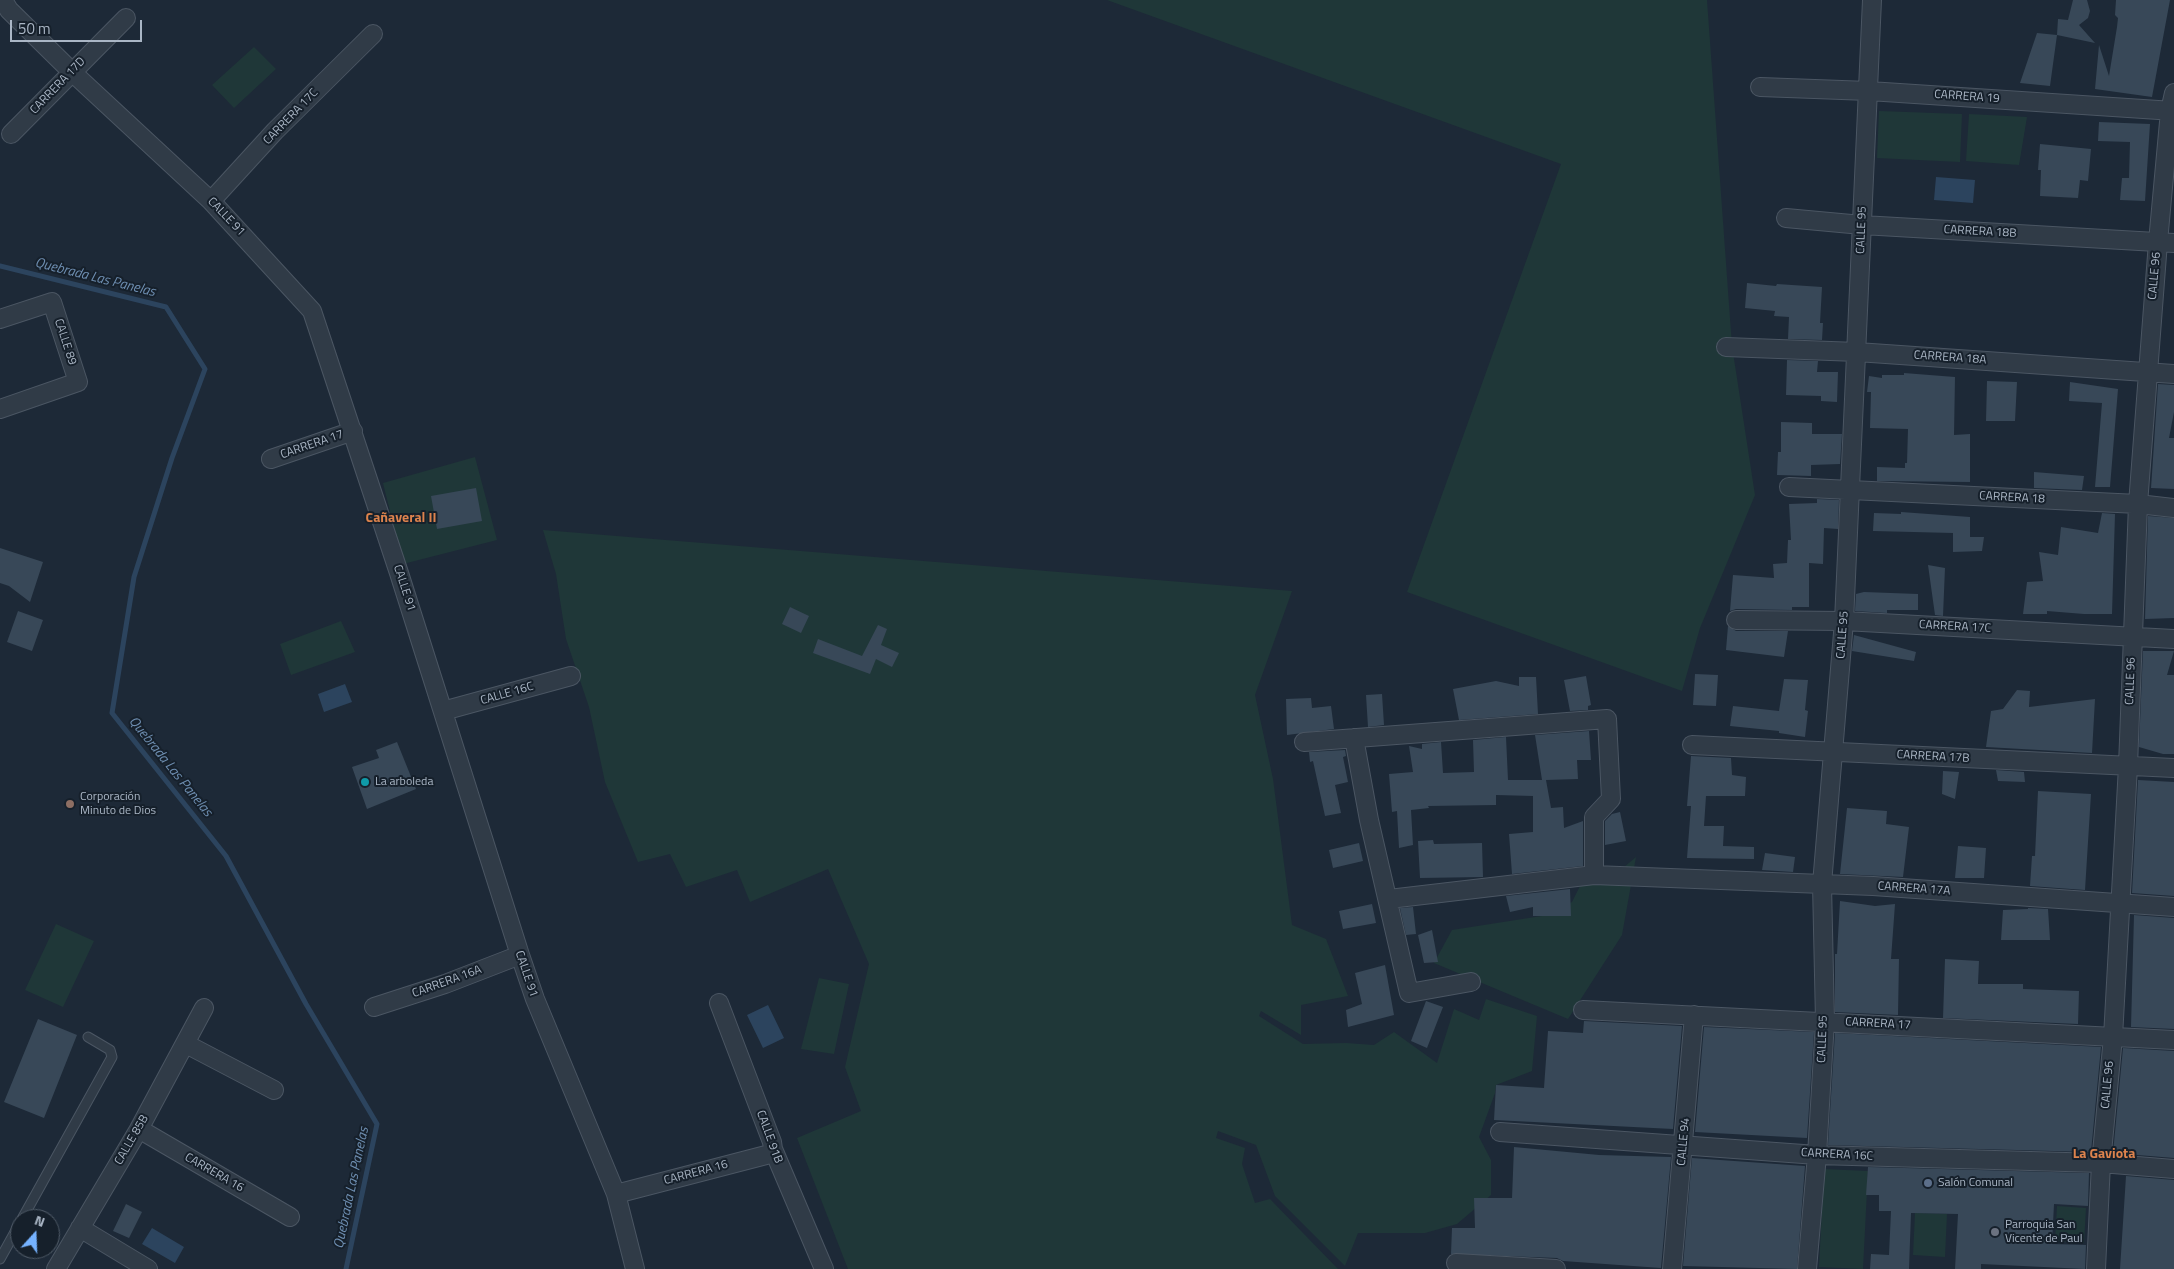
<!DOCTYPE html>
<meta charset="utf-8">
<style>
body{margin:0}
#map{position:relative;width:2174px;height:1269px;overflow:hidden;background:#1d2937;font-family:"Titillium Web",sans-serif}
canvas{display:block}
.north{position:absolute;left:10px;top:1209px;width:50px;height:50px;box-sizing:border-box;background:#16202b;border:1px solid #515c69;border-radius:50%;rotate:20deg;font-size:14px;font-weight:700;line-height:20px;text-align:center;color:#aab6c5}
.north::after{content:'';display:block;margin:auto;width:18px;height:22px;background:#75b2ff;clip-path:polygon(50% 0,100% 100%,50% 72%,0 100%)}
.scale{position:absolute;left:10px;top:20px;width:132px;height:22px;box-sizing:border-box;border:2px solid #aab6c5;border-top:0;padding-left:6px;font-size:15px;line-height:18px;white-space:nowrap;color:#aab6c5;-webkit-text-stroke:4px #16202b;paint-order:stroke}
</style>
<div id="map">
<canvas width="2174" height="1269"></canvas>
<div class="north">N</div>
<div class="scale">50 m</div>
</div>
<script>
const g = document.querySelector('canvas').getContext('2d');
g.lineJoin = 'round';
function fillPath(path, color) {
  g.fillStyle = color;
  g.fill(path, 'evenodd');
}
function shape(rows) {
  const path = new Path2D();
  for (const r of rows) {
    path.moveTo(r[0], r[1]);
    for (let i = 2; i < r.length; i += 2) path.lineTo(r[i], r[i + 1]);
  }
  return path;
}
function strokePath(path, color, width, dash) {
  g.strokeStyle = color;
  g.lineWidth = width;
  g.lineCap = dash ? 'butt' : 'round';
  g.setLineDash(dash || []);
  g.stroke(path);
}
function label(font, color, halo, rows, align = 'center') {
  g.font = font + ' "Titillium Web",sans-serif';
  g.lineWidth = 4;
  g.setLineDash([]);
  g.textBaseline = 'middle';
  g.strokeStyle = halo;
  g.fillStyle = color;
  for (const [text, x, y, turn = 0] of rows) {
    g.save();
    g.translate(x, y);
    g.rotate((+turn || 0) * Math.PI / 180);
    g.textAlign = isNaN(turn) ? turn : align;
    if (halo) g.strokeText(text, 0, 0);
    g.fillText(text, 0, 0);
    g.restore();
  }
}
fillPath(shape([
 [1107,0,1707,0,1732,346,1755,495,1700,628,1682,691,1407,592,1561,164],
 [254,47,276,69,234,108,212,85],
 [1879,111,1962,114,1960,162,1877,158],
 [1969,114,2027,117,2019,165,1966,161],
 [475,457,497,540,403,564,383,483],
 [543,530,1292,591,1255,695,1273,779,1292,925,1326,939,1348,996,1301,1005,1301,1035,1261,1011,1259,1016,1303,1044,1346,1043,1374,1045,1394,1032,1437,1063,1454,1009,1479,1020,1486,999,1537,1016,1532,1071,1496,1085,1495,1093,1479,1137,1491,1160,1491,1195,1457,1224,1425,1233,1358,1233,1345,1266,1275,1196,1256,1145,1218,1131,1216,1138,1245,1148,1242,1164,1255,1203,1270,1199,1338,1269,848,1269,797,1138,861,1111,845,1067,869,964,828,869,750,902,737,870,686,887,670,854,638,862,605,782,589,707,566,639,556,574],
 [341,621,355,652,291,675,280,644],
 [1636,857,1622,935,1568,1019,1434,963,1452,930,1548,915,1572,902,1582,882,1610,879],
 [56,924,94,941,63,1007,25,990],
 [819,978,849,984,834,1054,801,1049],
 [1824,1169,1868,1171,1863,1269,1819,1267],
 [2057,1206,2086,1208,2084,1243,2055,1241],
 [1915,1213,1947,1214,1945,1257,1913,1255]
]), '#1f3738');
fillPath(shape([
 [1936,177,1975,180,1973,203,1934,200],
 [345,684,352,702,324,712,318,694],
 [768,1005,784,1038,763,1048,747,1015],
 [152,1228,184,1247,175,1263,142,1244]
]), '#2c445e');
strokePath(shape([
 [0,266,166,307,205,369,172,458,134,577,112,713,226,856,306,1004,377,1124,346,1269]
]), '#2c445e', 5);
fillPath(shape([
 [2073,0,2087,0,2090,11,2088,18,2079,25,2095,43,2057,35,2058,19,2068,20],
 [2116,0,2170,0,2152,97,2095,89,2099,45,2109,76,2117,27,2118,18,2115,15],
 [2037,33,2057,35,2050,86,2020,83],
 [2099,122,2150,124,2145,201,2120,200,2122,178,2129,178,2130,142,2098,141],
 [2040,144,2091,149,2088,181,2080,180,2078,198,2040,196,2041,170,2038,170],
 [1747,283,1776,286,1777,284,1822,287,1820,323,1823,323,1822,340,1788,339,1789,317,1774,316,1775,311,1745,308],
 [1787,360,1818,361,1817,372,1838,372,1837,402,1821,401,1821,396,1786,395],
 [1904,373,1955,377,1954,435,1970,434,1970,482,1877,481,1877,467,1905,468,1905,463,1907,463,1908,429,1870,428,1871,392,1867,392,1869,376,1882,378,1882,375,1904,375],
 [1987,381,2017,382,2015,421,1986,421],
 [2070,382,2118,389,2110,487,2095,487,2102,403,2069,401],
 [2158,384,2174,385,2174,412,2169,438,2174,438,2174,489,2151,488],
 [1781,422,1812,423,1812,434,1842,434,1840,464,1811,465,1811,476,1777,475,1778,452,1781,452],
 [2034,472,2084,476,2082,490,2034,488],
 [476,488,482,521,437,529,431,496],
 [1817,499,1839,500,1838,529,1824,528,1823,564,1809,563,1809,607,1792,607,1792,610,1736,609,1730,611,1733,575,1774,578,1773,564,1787,563,1788,540,1791,540,1789,504,1817,503],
 [1901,512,1970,517,1970,537,1984,537,1982,551,1953,552,1953,533,1873,531,1874,513,1901,514],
 [2102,513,2115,514,2112,614,2084,614,2047,611,2047,614,2023,614,2027,582,2043,581,2039,552,2058,555,2061,527,2098,533],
 [2148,516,2174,518,2174,618,2145,619],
 [0,548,43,562,30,602,9,586,0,583],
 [1928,565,1945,568,1943,616,1935,615],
 [1864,592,1918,594,1918,610,1887,610,1887,613,1855,611,1856,594],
 [790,607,809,616,801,633,782,624],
 [18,611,43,620,32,651,7,642],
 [878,625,887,629,881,645,899,653,892,667,876,659,870,674,813,653,818,639,862,656],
 [1728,626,1736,631,1788,631,1784,657,1726,650],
 [1854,635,1916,652,1914,661,1852,651],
 [2143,651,2174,651,2167,675,2174,675,2174,754,2163,754,2139,747],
 [1695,674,1718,675,1716,706,1693,705],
 [1586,676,1591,705,1588,706,1588,710,1570,711,1564,680],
 [1519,677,1536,677,1538,714,1459,720,1453,689,1496,681,1519,686],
 [1784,679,1808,680,1805,710,1808,711,1805,737,1779,733,1779,731,1730,726,1733,706,1779,711],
 [2017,690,2030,691,2029,707,2095,699,2092,753,1986,747,1991,711,2003,709],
 [1382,694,1384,725,1368,727,1366,695],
 [1311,698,1312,708,1331,706,1334,729,1287,735,1286,699],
 [1589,731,1591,760,1577,760,1578,779,1546,780,1551,808,1563,807,1564,828,1583,821,1583,866,1512,874,1509,834,1533,832,1533,796,1496,795,1496,805,1428,806,1429,808,1411,810,1413,845,1399,848,1397,811,1392,812,1389,774,1413,772,1409,746,1422,749,1422,744,1441,742,1443,773,1474,772,1473,740,1506,737,1508,780,1542,780,1535,735],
 [397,742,416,789,367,809,352,767,379,758,376,750],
 [1345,750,1346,756,1343,757,1348,782,1335,785,1341,813,1325,816,1313,761,1310,762,1309,752],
 [1691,756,1731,758,1732,775,1746,777,1745,796,1706,796,1704,826,1724,826,1723,846,1754,847,1754,859,1687,858,1691,806,1687,806],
 [1996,770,2024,772,2025,782,1998,781],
 [1943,771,1959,772,1955,799,1942,794],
 [2138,780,2174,782,2174,896,2132,893],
 [2038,791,2091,794,2085,890,2030,886,2032,856,2035,856],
 [1847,808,1887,811,1886,824,1909,827,1903,877,1840,874],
 [1620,812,1626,841,1605,845,1605,821,1612,814],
 [1433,840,1434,844,1482,843,1483,877,1420,878,1418,841],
 [1359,843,1363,861,1333,868,1329,850],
 [1958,846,1986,848,1984,878,1955,878],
 [1765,853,1795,857,1793,872,1762,870],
 [1570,889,1571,916,1533,916,1533,907,1510,912,1506,896],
 [1840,901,1875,906,1895,904,1891,959,1899,959,1898,1015,1835,1012,1835,954,1837,954],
 [1372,904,1376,923,1343,929,1339,911],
 [1413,907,1416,934,1406,935,1400,908],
 [2028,908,2048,909,2050,940,2001,940,2003,910,2028,909],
 [2134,915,2174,918,2174,1029,2131,1027],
 [1432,930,1438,962,1424,963,1418,935],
 [1945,959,1979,961,1978,984,2023,984,2023,989,2079,991,2078,1024,1943,1018],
 [1385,965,1394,1015,1348,1027,1346,1010,1362,1004,1355,973],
 [1426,1001,1443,1007,1427,1048,1411,1041],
 [38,1019,77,1035,44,1118,4,1102],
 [1584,1021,1682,1026,1673,1129,1494,1120,1496,1085,1544,1088,1548,1031,1583,1033],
 [1704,1027,1814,1032,1807,1138,1695,1132],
 [1835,1033,2101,1047,2091,1152,1828,1145],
 [2123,1048,2174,1051,2174,1158,2113,1153],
 [1514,1147,1599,1155,1671,1157,1661,1268,1563,1261,1557,1258,1451,1254,1452,1228,1475,1228,1474,1198,1512,1198],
 [1692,1158,1805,1166,1797,1269,1683,1266],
 [1868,1167,2089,1173,2088,1206,2054,1204,2052,1244,2086,1245,2085,1269,1981,1264,1981,1269,1955,1269,1958,1214,1911,1213,1909,1269,1870,1269,1871,1254,1889,1255,1891,1211,1879,1211,1879,1195,1866,1195],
 [2126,1176,2174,1180,2174,1269,2120,1269],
 [126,1204,142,1212,129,1238,113,1231]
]), '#384858');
const lane = shape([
 [22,1219,112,1057,110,1050,88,1037],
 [0,1259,20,1223]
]);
const street = shape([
 [3,0,9,10,72,72,211,201,312,311,399,573,520,955,535,999,616,1194,635,1269],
 [1760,87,1869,91,2174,111],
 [11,134,126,18],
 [211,201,275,131,373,34],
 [1786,218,1862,225,2174,243],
 [0,319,52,302,78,382,0,409],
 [1726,347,1857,352,2174,374],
 [271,459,353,431],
 [1789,487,2138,504,2174,508],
 [1736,620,1844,621,2174,639],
 [443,711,571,676],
 [1354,738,1369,820,1409,993,1471,982],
 [1304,742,1607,719,1611,799,1594,817,1594,875],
 [1692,745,2174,768],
 [1389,899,1594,875,1873,886,2174,907],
 [719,1003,772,1142,773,1149,824,1269],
 [374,1007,445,984,520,955],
 [1583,1010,2174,1040],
 [186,1044,274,1090],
 [139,1129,290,1217],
 [1500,1132,1817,1155,2101,1163,2174,1169],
 [616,1194,770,1154,773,1149],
 [80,1228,148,1269],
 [1456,1263,1556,1269],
 [56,1269,139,1129,204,1008],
 [1672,1269,1694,1015],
 [1807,1269,1817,1155,1825,1021,1822,884,1844,621,1872,0],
 [2096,1269,2101,1163,2113,1037,2128,766,2138,504,2158,242,2170,111,2174,93]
]);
strokePath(lane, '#4b5663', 11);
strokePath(street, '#4b5663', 20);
strokePath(lane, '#303b47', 9);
strokePath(street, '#303b47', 18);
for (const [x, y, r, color] of [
 [365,782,5,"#0f9aa8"],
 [70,804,5,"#8d6e63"],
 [1928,1183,5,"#5c6f8a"],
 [1995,1232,5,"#6b7280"]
]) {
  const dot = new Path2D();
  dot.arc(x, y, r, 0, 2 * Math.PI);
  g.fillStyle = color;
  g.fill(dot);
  strokePath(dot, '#16202b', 2);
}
label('12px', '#aab6c5', '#16202b', [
 ["CARRERA 17D",58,86,-46],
 ["CARRERA 19",1967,97,4],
 ["CARRERA 17C",291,117,-46],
 ["CALLE 91",226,217,46],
 ["CALLE 95",1862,230,-88],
 ["CARRERA 18B",1980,232,3],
 ["CALLE 96",2155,276,-85],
 ["CALLE 89",65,342,72],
 ["CARRERA 18A",1950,358,4],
 ["CARRERA 17",312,445,-19],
 ["CARRERA 18",2012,498,3],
 ["CALLE 91",404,588,72],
 ["CARRERA 17C",1955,627,3],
 ["CALLE 95",1843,635,-86],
 ["CALLE 96",2131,681,-88],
 ["CALLE 16C",507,694,-16],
 ["CARRERA 17B",1933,757,3],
 ["CARRERA 17A",1914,889,4],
 ["CALLE 91",526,974,71],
 ["CARRERA 16A",447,982,-20],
 ["CARRERA 17",1878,1024,3],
 ["CALLE 95",1823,1039,-88],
 ["CALLE 96",2108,1085,-85],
 ["CALLE 91B",769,1137,70],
 ["CALLE 85B",132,1140,-60],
 ["CALLE 94",1684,1142,-85],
 ["CARRERA 16C",1837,1155,3],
 ["CARRERA 16",214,1173,30],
 ["CARRERA 16",696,1173,-15]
]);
label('12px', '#aab6c5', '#16202b', [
 ["La arboleda",375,782],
 ["Corporación",80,797],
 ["Minuto de Dios",80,811],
 ["Salón Comunal",1938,1183],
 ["Parroquia San",2005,1225],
 ["Vicente de Paul",2005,1239]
], 'left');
label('italic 14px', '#6e8eb1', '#16202b', [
 ["Quebrada Las Panelas",95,278,14],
 ["Quebrada Las Panelas",170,767,51],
 ["Quebrada Las Panelas",352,1188,-78]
]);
label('bold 14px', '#dd834d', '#16202b', [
 ["Cañaveral II",401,519],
 ["La Gaviota",2104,1155]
]);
</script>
